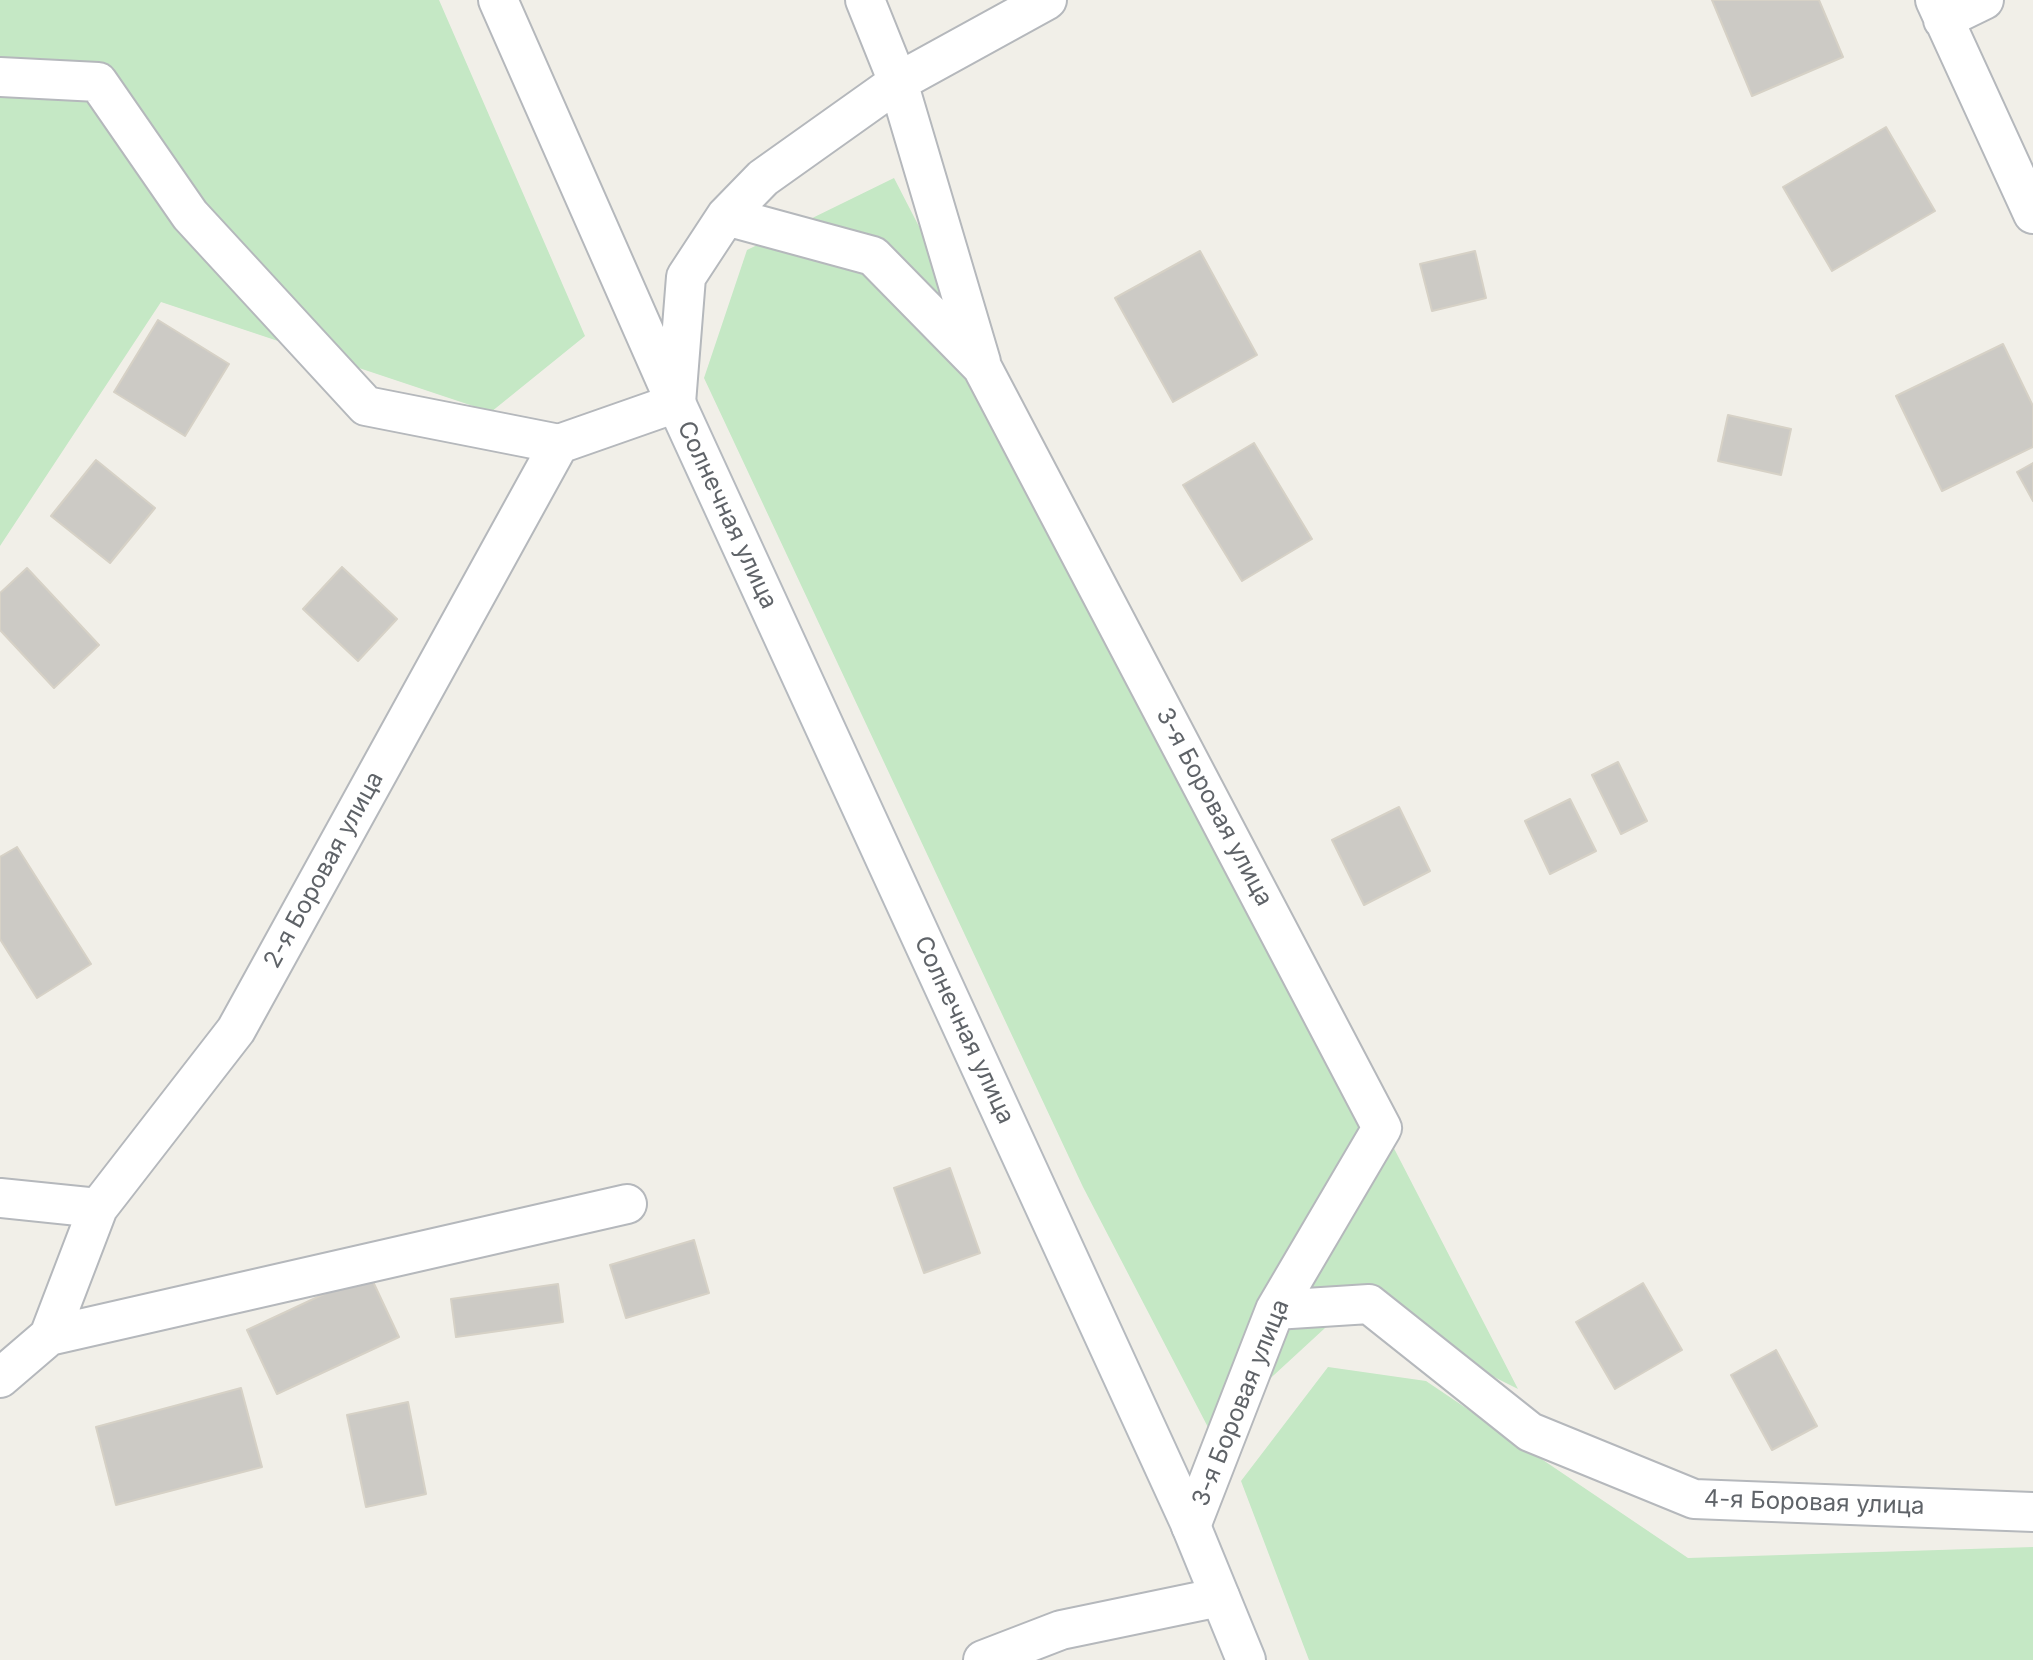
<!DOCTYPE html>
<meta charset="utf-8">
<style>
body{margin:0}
canvas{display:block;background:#f1efe8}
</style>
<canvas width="2033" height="1660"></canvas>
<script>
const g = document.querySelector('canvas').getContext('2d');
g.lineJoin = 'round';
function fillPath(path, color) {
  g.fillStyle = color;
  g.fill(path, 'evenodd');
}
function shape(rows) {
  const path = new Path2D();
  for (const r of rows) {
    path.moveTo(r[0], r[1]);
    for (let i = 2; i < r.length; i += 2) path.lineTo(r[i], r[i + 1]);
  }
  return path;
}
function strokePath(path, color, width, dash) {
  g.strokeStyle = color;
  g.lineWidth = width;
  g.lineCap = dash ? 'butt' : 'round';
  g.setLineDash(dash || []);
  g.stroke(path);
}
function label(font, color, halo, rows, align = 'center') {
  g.font = font + ' Inter,sans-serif';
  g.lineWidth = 6;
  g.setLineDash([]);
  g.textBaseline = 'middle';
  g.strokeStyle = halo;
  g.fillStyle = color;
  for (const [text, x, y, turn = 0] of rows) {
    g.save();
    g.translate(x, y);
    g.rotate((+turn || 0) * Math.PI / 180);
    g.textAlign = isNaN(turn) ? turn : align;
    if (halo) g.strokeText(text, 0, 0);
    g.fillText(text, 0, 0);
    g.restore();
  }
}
fillPath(shape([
 [0,0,439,0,585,336,491,412,161,302,0,546],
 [894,178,1518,1389,1350,1305,1211,1433,1083,1187,704,378,747,250],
 [1328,1367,1426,1381,1688,1558,2033,1547,2033,1660,1309,1660,1241,1481]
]), '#c5e8c5');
const building = shape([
 [1712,0,1819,0,1843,57,1752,96,1712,0],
 [1886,127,1935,211,1832,271,1783,187,1886,127],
 [1200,251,1257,355,1173,402,1115,298,1200,251],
 [1475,251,1486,298,1432,311,1420,264,1475,251],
 [158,320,229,364,185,436,114,392,158,320],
 [2003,344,2033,406,2033,447,1942,491,1896,396,2003,344],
 [1728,415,1791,429,1781,475,1718,461,1728,415],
 [1254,443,1312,539,1242,581,1183,485,1254,443],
 [96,460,155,508,110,563,51,516,96,460],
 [2033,463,2033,501,2017,472,2033,463],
 [342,567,397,619,358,661,303,609,342,567],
 [27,568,99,645,54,688,0,630,0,593,27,568],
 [1618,762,1647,821,1621,834,1592,775,1618,762],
 [1570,799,1596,851,1550,874,1525,821,1570,799],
 [1399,807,1430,871,1364,905,1332,840,1399,807],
 [17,847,91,964,37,998,0,939,0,857,17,847],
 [950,1168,980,1253,924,1273,894,1188,950,1168],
 [694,1240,709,1293,626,1318,610,1265,694,1240],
 [369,1273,399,1337,277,1394,247,1330,369,1273],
 [1643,1283,1682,1350,1615,1389,1576,1322,1643,1283],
 [558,1284,563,1322,456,1337,451,1299,558,1284],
 [1776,1350,1817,1426,1772,1450,1731,1375,1776,1350],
 [241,1388,262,1467,116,1505,96,1427,241,1388],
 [408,1402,426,1494,366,1507,347,1415,408,1402]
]);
fillPath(building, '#cccac5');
strokePath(building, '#d6d1c6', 2);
const street = shape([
 [498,0,673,397],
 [865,0,898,82,981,362],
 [1935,0,2033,214],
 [1943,20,1984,0],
 [0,77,98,82,190,215,366,406,559,444],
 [726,216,873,256,982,367,1382,1128,1275,1310,1191,1526],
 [676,403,686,277,726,216,763,178,898,82,1047,0],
 [0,1198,98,1208],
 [1275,1310,1369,1304,1530,1432,1694,1499,2033,1512],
 [49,1336,627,1204],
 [0,1378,49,1336,98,1208,236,1030,559,444,676,403],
 [983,1660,1061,1630,1220,1597]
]);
const secondary = shape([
 [676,403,1189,1521,1246,1660]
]);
strokePath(street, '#b5b8bc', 42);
strokePath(secondary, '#b6babf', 42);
strokePath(street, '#fff', 38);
strokePath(secondary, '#fff', 38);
label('24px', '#5f6368', '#fff', [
 ["Солнечная улица",727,515,65],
 ["3-я Боровая улица",1214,807,62],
 ["2-я Боровая улица",324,870,-61],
 ["Солнечная улица",964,1030,65],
 ["3-я Боровая улица",1241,1403,-68],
 ["4-я Боровая улица",1814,1503,2]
]);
</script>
